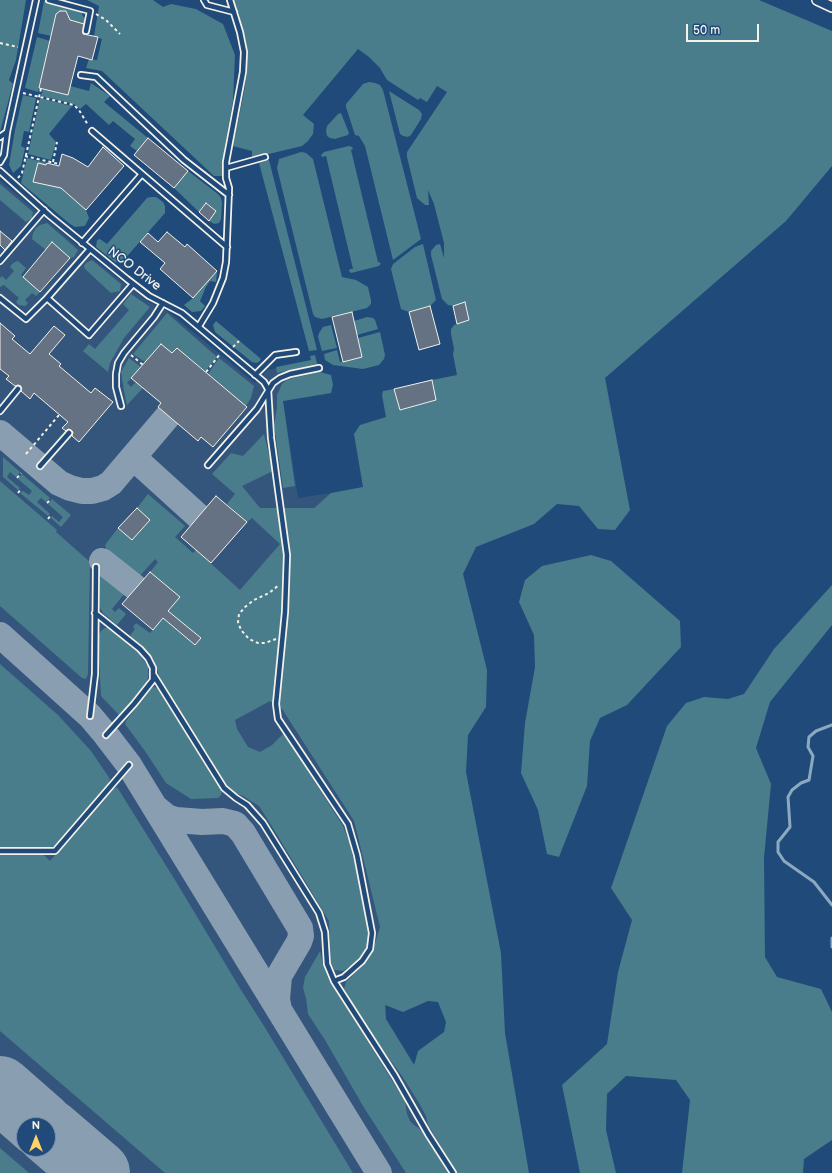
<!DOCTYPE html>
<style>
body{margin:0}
#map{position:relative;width:832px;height:1173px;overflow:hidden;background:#1f4a7a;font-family:"Balsamiq Sans",sans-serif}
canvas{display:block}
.north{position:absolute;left:16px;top:1117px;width:40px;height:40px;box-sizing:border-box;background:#1f4a7a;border:1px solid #748da6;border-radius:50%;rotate:0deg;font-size:11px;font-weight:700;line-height:16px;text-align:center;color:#f4f1e8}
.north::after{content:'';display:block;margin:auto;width:14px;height:18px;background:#ffd166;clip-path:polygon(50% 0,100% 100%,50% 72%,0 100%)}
.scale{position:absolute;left:686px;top:24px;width:73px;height:18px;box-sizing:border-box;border:2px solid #f4f1e8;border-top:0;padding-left:5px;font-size:12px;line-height:14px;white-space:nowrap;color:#f4f1e8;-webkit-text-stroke:3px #1f4a7a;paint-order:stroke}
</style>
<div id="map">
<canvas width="832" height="1173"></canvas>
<div class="north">N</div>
<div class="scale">50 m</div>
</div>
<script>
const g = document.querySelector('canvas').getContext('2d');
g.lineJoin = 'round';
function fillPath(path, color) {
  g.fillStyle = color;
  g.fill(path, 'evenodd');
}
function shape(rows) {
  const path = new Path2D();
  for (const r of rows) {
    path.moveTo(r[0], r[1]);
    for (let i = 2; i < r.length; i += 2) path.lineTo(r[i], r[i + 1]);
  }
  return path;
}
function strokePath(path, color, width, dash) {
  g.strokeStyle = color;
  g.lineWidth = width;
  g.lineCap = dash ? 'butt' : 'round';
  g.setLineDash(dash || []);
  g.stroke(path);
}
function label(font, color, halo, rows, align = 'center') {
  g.font = font + ' "Balsamiq Sans",sans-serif';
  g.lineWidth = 3;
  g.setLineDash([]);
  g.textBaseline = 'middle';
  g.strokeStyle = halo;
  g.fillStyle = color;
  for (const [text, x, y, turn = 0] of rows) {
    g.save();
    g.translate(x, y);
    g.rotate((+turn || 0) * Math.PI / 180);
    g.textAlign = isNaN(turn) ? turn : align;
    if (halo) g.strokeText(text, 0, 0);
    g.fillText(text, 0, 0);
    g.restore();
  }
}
fillPath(shape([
 [0,180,74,243,116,277,147,301,169,312,255,383,267,370,316,359,325,394,283,401,298,498,331,493,314,508,282,709,354,821,384,940,386,1019,440,1106,467,1173,0,1173],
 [24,1125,48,1125,48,1149,24,1149]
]), '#34567d');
fillPath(shape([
 [0,0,26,0,16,60,9,80,13,84,0,132],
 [87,0,153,0,163,7,171,4,196,9,223,24,235,55,233,101,225,145,222,176,214,176,102,71,86,68,89,59,97,60,102,39,94,36,99,6],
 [233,0,759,0,832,31,832,166,786,221,605,378,630,510,615,530,598,529,579,506,557,504,534,524,476,547,463,574,487,670,486,707,468,735,466,772,501,953,505,1033,529,1173,457,1173,428,1125,426,1116,419,1103,402,1076,366,1027,344,989,346,982,365,963,372,953,380,927,354,821,282,709,270,701,235,720,237,729,248,747,260,752,272,745,283,734,287,738,343,826,350,844,363,896,369,934,366,952,361,958,343,971,334,970,331,963,329,921,271,825,259,806,243,796,235,793,228,788,160,679,154,660,147,651,130,636,135,629,133,627,136,623,150,633,163,618,195,645,200,638,168,611,180,597,150,572,158,562,155,559,137,579,108,554,105,545,118,528,132,540,150,520,137,508,148,494,185,526,175,537,193,553,196,550,240,590,280,544,252,518,247,522,227,504,235,494,212,474,231,453,243,456,264,434,273,471,242,486,260,508,314,508,331,493,363,487,354,434,360,425,386,417,382,395,383,391,394,389,400,410,436,400,432,380,457,375,453,354,454,349,451,334,451,329,454,325,469,320,465,303,453,306,448,305,442,299,431,255,431,251,436,245,440,244,444,258,444,243,434,204,428,190,429,205,425,205,417,198,407,157,407,152,447,92,437,86,427,102,420,98,418,100,387,80,380,68,369,57,358,49,303,115,314,124,313,134,308,141,302,146,252,158,252,151,233,146,244,92,247,72,247,56,246,41],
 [428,1001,438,1002,446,1022,444,1032,418,1051,414,1065,386,1019,385,1005,403,1012],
 [44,1,77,10,81,12,84,18,84,24,69,20,68,14,66,11,60,11,56,14,51,36,38,33],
 [37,37,50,41,38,92,25,88],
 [369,82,375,83,380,85,383,90,421,239,393,260,365,146,359,136,355,135,346,107,346,104,363,84],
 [91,83,110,96,104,102,148,138,137,151,130,146,135,139,113,121,109,125,86,104,80,109,74,104,41,96,43,89,68,95,70,86,89,91],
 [389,91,419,110,422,114,421,119,411,135,408,137,403,136,400,134],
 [23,95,36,98,29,132,24,131,21,146,25,148,21,166,13,173,9,165,15,130],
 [40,98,72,106,49,134,56,142,51,160,28,154],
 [341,113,349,133,348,135,335,139,330,138,327,136,326,131,327,126,338,114],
 [349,146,352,147,353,149,351,150,378,262,381,263,379,266,351,273,349,271,350,269,353,269,326,156,322,157,321,155,324,152],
 [301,152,306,153,313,159,342,277,356,280,368,287,371,300,371,304,367,308,322,319,315,317,313,314,277,168,279,159],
 [27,158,47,163,46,165,38,164,34,182,58,187,62,172,76,180,65,192,86,210,89,218,85,226,75,227,70,224,21,183],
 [269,160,317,350,309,351,259,163],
 [188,171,218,194,221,198,222,203,221,219,219,223,214,224,209,221,216,211,207,203,199,212,174,188],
 [0,184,33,212,32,218,26,222,0,200],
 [151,197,156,197,163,202,165,206,165,213,122,262,119,263,115,262,96,247,97,240,100,239,107,244,147,198],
 [47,223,78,250,74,257,70,258,52,242,46,250,32,239,33,233,36,228,40,225],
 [423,244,436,300,430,306,409,312,401,309,391,269,393,264,415,247],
 [92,260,121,284,120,291,111,293,85,269,84,266,86,263],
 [18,261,26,268,21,275,40,292,36,296,32,293,25,300,28,303,25,306,19,305,16,302,19,298,4,285,0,287,0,278,2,276,6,280,14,271,10,267,12,264,15,262],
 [217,271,216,282,210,281,206,287,200,301,205,306,201,311,192,312,184,305,193,298],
 [131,294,150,307,124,338,110,363,108,372,83,351,89,344,95,349,129,310,123,304],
 [167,313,217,357,205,371,177,348,172,353,161,344,145,362,133,354],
 [367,317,373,318,375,320,378,329,357,335,354,321],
 [216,321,261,359,259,362,256,363,252,362,215,332,213,325],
 [331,325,337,348,322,351,318,337,319,333,323,327],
 [380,332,385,355,384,359,379,365,363,369,333,365,325,360,324,354,337,350,340,362,362,357,358,338],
 [315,355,317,364,277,373,276,367,311,360,310,356],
 [129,358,141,367,127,383,131,387,136,382,143,388,127,405,124,391,121,372],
 [219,358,254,386,251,398,246,406,208,374],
 [320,372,331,375,333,385,331,393,283,401,295,486,283,488,274,425,277,408,277,395,282,384,287,380,293,378],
 [3,457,20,472,16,477,10,472,7,477,20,488,18,490,3,477],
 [22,474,50,498,46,502,41,498,37,502,50,514,48,516,20,493,23,491,29,495,32,491,18,479],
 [0,481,57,530,56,532,90,562,88,674,86,679,82,678,0,606],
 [52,499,71,515,61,527,51,518,52,516,59,522,63,517,48,504],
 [591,555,611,561,680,621,681,647,627,705,600,718,590,741,587,786,559,857,547,854,538,810,521,773,525,723,535,667,534,635,519,602,525,580,542,566],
 [102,572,125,593,112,609,115,612,119,608,126,614,117,625,103,613,100,608,100,576],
 [832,585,832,625,770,702,756,748,771,784,764,858,765,957,777,977,821,989,832,1012,832,1140,804,1159,803,1173,682,1173,690,1100,676,1080,626,1076,607,1094,606,1130,616,1173,580,1173,562,1085,607,1044,618,972,632,920,611,888,667,726,686,703,704,697,728,699,744,694,774,649],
 [105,628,109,628,114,631,138,652,148,667,148,678,146,683,136,697,119,715,101,696,98,642,99,634,102,630],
 [0,664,58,715,91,751,110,779,108,784,65,837,54,846,48,848,0,848],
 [154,687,157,688,159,691,222,792,221,795,218,798,191,799,166,783,145,751,125,724,126,721,151,688],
 [117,787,175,880,241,990,264,1026,353,1173,165,1173,0,1031,0,853,43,854,50,861,112,790],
 [320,951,323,965,329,980,405,1101,407,1114,410,1121,414,1125,421,1130,448,1173,406,1173,363,1106,325,1040,308,1014,306,998,303,988,305,977],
 [0,1148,29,1173,0,1173]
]), '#497d8b');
strokePath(shape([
 [832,725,816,731,809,737,808,747,813,756,809,780,801,783,792,790,788,797,790,827,778,842,778,852,784,861,814,882,832,905],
 [832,938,832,947]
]), '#8caabf', 3);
strokePath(shape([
 [0,433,59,483,70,488,82,491,92,491,103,488,111,483,168,416],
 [133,457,198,516],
 [102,561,136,588],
 [0,635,90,716,106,735,129,765,379,1173],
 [156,808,167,817,176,820,202,822,223,821,235,824,243,833,300,928,301,936,299,942,279,976,277,999,279,1010]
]), '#8a9eb1', 26);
strokePath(shape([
 [0,1089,41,1125],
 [48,1131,97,1173]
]), '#8a9eb1', 66);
const building = shape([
 [60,11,66,11,70,20,84,24,83,34,98,37,92,60,78,56,68,95,39,88,56,14,60,11],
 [148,138,188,171,174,188,134,155,148,138],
 [103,147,124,166,86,210,61,188,33,182,38,163,46,165,47,163,59,166,62,154,73,158,88,167,103,147],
 [206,203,216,211,209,221,199,212,206,203],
 [0,231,12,241,5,250,0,245,0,231],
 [167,232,185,247,187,244,217,271,193,298,160,269,165,263,140,242,148,233,158,242,167,232],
 [52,242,70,258,40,292,23,277,52,242],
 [465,302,469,320,457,324,453,306,465,302],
 [430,306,440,344,419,350,409,312,430,306],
 [352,312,362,357,343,362,332,317,352,312],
 [0,323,15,336,12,339,30,354,54,326,65,335,49,354,61,364,59,366,91,393,95,388,113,402,79,442,72,436,73,432,71,430,68,429,66,431,62,428,68,422,34,393,30,399,21,391,21,386,18,385,15,386,6,379,9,376,0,369,0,323],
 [161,344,172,353,177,348,247,407,213,447,201,437,198,441,158,407,161,403,131,378,161,344],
 [432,380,436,400,400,410,394,389,432,380],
 [216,496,247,522,211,563,181,537,216,496],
 [137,508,150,520,132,540,118,528,137,508],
 [150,572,180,597,168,611,201,638,195,645,163,618,153,630,122,604,150,572]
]);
fillPath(building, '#647283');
strokePath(building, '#f4f1e8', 1);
const lane = shape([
 [49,0,90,11,86,31],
 [204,0,207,5,234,12],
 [81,75,96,77,184,160,229,195],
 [92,131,142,174],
 [0,137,7,132],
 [0,162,4,155,7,132,36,0],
 [226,168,265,157],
 [0,171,50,216,127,279,149,296,182,313,264,382,268,389,271,438,287,555,285,612,276,704,278,719,348,824,357,855,372,933,370,949,362,961,344,977,334,981],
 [82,243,142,174,227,247],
 [90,249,47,298,89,335,133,284],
 [0,261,44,210],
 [0,298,26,319,47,298],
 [199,326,213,303,223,278,226,262,229,188,226,178,226,162,243,72,244,52,240,32,230,0],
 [255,375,275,355,296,352],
 [121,406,116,387,116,374,118,363,124,353,154,317,163,303],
 [0,411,18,389],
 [208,465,257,409,273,383,280,378,290,374,319,368],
 [40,466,69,433],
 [95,613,140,649,148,658,153,668,153,680,134,704,106,735],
 [153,674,224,788,236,798,247,805,263,823,319,913,325,932,327,964,334,981,395,1076,428,1134,453,1173],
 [90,716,95,674,96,567],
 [0,851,55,851,129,765]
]);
const street = shape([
 [817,0,832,7]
]);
strokePath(lane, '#f4f1e8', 8);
strokePath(street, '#f4f1e8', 12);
strokePath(shape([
 [96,14,106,20,120,34],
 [0,43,18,47],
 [23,93,74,105,79,110,88,125],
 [25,156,59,164],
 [53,162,57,142],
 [18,178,22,173,41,88],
 [233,347,239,341],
 [131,355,143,365],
 [206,372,220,354],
 [26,454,59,415],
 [17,478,21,473],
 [18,493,21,489],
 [47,503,51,499],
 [48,519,51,515],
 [276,639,265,643,258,643,249,639,241,630,238,622,239,614,245,607,254,600,269,593,279,585]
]), '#f4f1e8', 2, [3, 3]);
strokePath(lane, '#1f4a7a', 4.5);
strokePath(street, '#1f4a7a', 9);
label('13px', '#f4f1e8', '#1f4a7a', [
 ["NCO Drive",134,269,37]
]);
</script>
